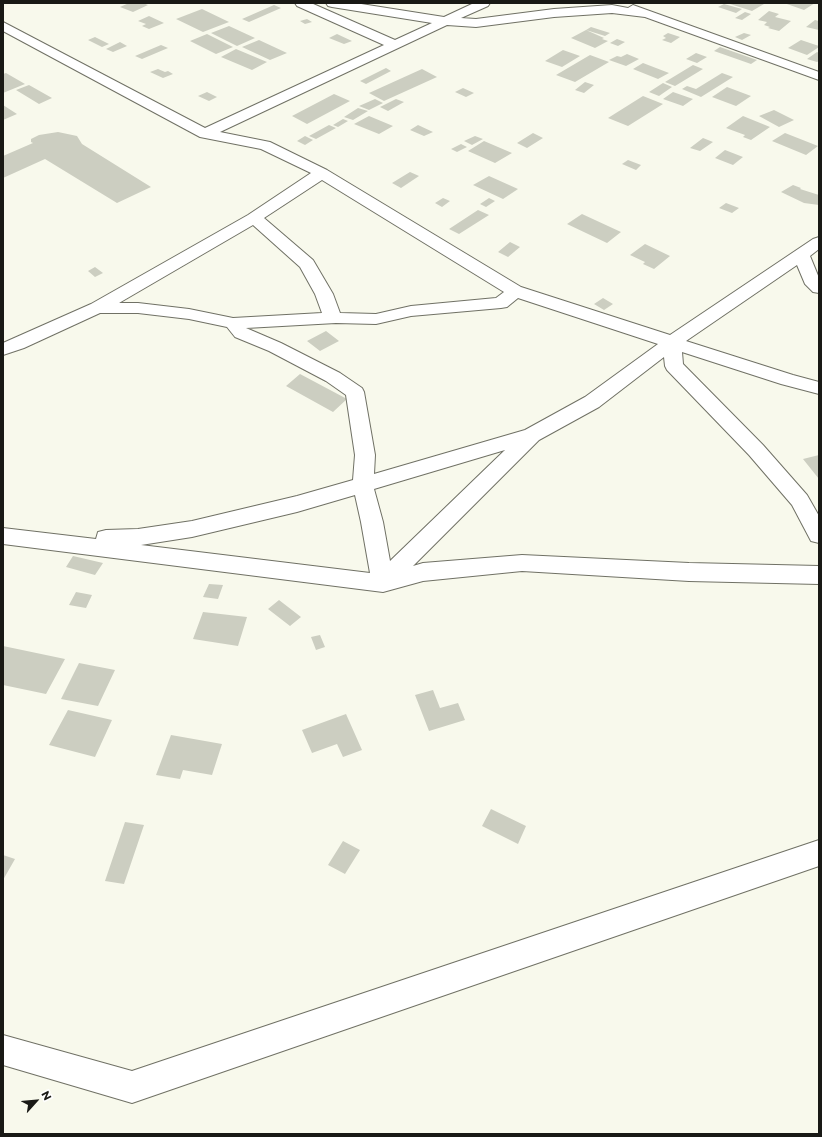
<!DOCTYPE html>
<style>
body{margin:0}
#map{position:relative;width:822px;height:1137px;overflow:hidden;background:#f8f9ec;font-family:Montserrat,sans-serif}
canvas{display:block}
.frame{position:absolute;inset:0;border:4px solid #191915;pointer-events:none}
.north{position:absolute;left:16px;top:1081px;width:40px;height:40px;-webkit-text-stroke:3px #fff;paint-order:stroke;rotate:63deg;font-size:11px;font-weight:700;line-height:16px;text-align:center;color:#191915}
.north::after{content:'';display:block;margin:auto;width:14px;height:18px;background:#191915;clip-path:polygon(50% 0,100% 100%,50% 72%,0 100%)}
</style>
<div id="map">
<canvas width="822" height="1137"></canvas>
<div class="frame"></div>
<div class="north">N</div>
</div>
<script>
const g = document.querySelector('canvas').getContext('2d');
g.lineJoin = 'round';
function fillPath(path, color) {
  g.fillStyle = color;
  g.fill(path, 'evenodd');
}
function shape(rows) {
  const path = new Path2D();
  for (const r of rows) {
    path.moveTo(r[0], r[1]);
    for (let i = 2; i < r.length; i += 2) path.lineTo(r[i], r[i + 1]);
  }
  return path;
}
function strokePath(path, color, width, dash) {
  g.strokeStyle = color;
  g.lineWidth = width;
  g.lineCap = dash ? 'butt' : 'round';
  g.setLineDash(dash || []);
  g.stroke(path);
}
fillPath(shape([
 [129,3,143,3,148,5,133,12,120,7],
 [727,3,760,3,764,4,752,11],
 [784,3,815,3,804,10],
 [724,4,742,9,736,13,718,7],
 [274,5,281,8,249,22,242,19],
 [202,9,229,22,203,32,176,19],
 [769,11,779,14,775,17,791,21,779,31,768,28,770,27,764,25,767,22,758,20],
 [745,12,751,14,742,20,735,18],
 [149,16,164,23,149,29,142,26,146,24,138,21],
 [307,19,312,22,305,24,300,21],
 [815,20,819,21,819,30,806,27],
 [229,26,255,38,237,46,211,33],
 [591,27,610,33,605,36,586,30],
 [586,30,604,38,602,39,608,41,595,48,571,38],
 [668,33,680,37,671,43,662,40,666,38,663,36],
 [744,33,751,35,742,40,735,37],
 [207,34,233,47,216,54,190,41],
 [337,34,352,41,344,44,329,38],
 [95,37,109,44,102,47,88,40],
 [617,39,625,42,618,46,610,43],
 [259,40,287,53,270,60,242,47],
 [801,40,819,46,819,47,807,55,788,48],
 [120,42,127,46,113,52,106,49],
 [161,45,168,48,142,59,135,56],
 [720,47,757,60,751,64,714,51],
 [236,49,267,62,252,70,221,57],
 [563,50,580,56,562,67,545,61],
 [817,52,819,53,819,61,817,62,807,59],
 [696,53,707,57,697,63,686,59],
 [627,54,639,59,626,66,609,60,617,56,621,57],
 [590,55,609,62,575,82,556,75],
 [643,63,669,73,658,79,633,69],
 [693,65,703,69,675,86,665,82],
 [386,68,391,71,366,84,360,81],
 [158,69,165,72,168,71,173,74,163,78,150,72],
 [422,69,437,77,384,101,369,93],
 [6,73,25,84,3,93,3,74],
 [722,73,733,77,701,97,682,89,687,86,696,89],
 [585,82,594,85,584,93,575,90],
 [663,83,672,87,659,96,649,92],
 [29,85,52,98,39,104,16,90],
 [727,87,751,96,736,106,712,97],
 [463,88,474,93,466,97,455,92],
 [207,92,217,97,209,101,198,96],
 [673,92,693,99,683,106,663,99],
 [334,94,350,101,307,124,292,116],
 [643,96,663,104,628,126,608,118],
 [375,99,383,103,369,110,359,106],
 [396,99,404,102,388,111,380,107],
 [3,105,17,114,3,120],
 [358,108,368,111,353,120,344,117],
 [774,110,794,120,779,127,759,116],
 [369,116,393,126,379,134,354,124],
 [743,116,770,127,751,140,743,137,745,135,726,128],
 [343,119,348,121,338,127,333,125],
 [329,125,336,128,316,139,309,136],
 [418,125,433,132,424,136,410,130],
 [58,132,77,136,82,144,151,187,117,203,45,159,3,178,3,156,33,143,31,142,31,139,39,135],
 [533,133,543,138,527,148,517,143],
 [785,133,818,146,806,155,772,141],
 [305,136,313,140,305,145,297,141],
 [475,136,483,139,472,145,464,141],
 [703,138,713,142,700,151,690,148],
 [484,141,512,153,495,163,468,151],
 [461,144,467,147,457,152,451,149],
 [725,150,743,157,733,165,715,158],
 [628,160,641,165,636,170,622,164],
 [410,172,419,176,401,188,392,183],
 [489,176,518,189,503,199,473,185],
 [793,185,801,188,800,189,819,195,819,205,804,203,781,192],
 [443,198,450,201,442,207,435,203],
 [489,198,495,201,486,207,480,204],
 [726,203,739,208,732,213,719,208],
 [478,210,489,215,459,234,449,229],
 [582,214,621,232,607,243,567,224],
 [510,242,520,247,508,257,498,252],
 [645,244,670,256,654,269,643,264,645,262,630,255],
 [95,267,103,273,95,277,88,271],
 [603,298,613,304,604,310,594,304],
 [326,331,339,341,320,351,307,341],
 [300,374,347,399,333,412,286,386],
 [819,455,819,479,803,459],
 [73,556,103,563,95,575,66,567],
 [209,584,223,585,218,599,203,597],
 [76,592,92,595,86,608,69,605],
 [279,600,301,617,290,626,268,609],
 [203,612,247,617,238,646,193,639],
 [320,635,325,647,316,650,311,637],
 [3,646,65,659,46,694,3,685],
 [79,663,115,670,98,706,61,699],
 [433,690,440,708,458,703,465,720,429,731,415,695],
 [68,710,112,720,95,757,49,745],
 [346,714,362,750,343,757,337,744,312,753,302,730],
 [171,735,222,744,212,775,183,770,180,779,156,775],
 [491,809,526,826,518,844,482,826],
 [125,822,144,825,124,884,105,881],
 [343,841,360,850,345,874,328,865],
 [3,855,15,859,3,880]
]), '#cccec1');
const minor = shape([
 [295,3,311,3,395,40,432,23,332,7,328,6,326,3,355,3,444,17,474,3,490,3,488,6,461,18,476,19,554,9,612,5,628,8,633,5,819,72,819,80,645,17,612,13,554,17,476,27,447,25,220,132,270,142,327,170,521,287,670,335,813,239,819,237,819,249,810,256,819,278,819,293,813,292,805,284,797,265,686,341,793,375,819,382,819,394,781,384,682,352,683,364,763,445,807,495,819,516,819,543,811,541,792,505,749,455,667,370,665,366,664,357,599,407,539,440,413,566,423,563,522,555,689,563,819,566,819,584,689,581,522,571,423,581,383,592,3,544,3,528,96,539,98,532,106,530,138,529,192,521,297,496,353,480,355,455,346,395,326,381,269,351,235,337,227,327,189,319,138,313,100,313,24,348,3,355,3,343,91,304,248,215,311,173,261,149,200,137,3,31,3,22,205,128,384,45,297,6,295,3],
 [322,180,504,292,496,298,411,306,376,314,340,313,333,294,313,260,264,218,322,180],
 [253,225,300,267,315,294,322,313,233,318,189,309,138,303,119,303,253,225],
 [518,298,658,344,585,397,525,430,374,474,375,455,364,392,362,388,340,373,281,343,246,328,336,323,376,324,411,316,501,308,507,307,518,298],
 [505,450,390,561,383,522,374,489,505,450],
 [355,495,361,522,370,573,141,545,192,537,297,512,355,495],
 [819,840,819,866,132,1103,3,1065,3,1035,132,1071,819,840]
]);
strokePath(minor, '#707165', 2);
fillPath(minor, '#fff');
</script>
